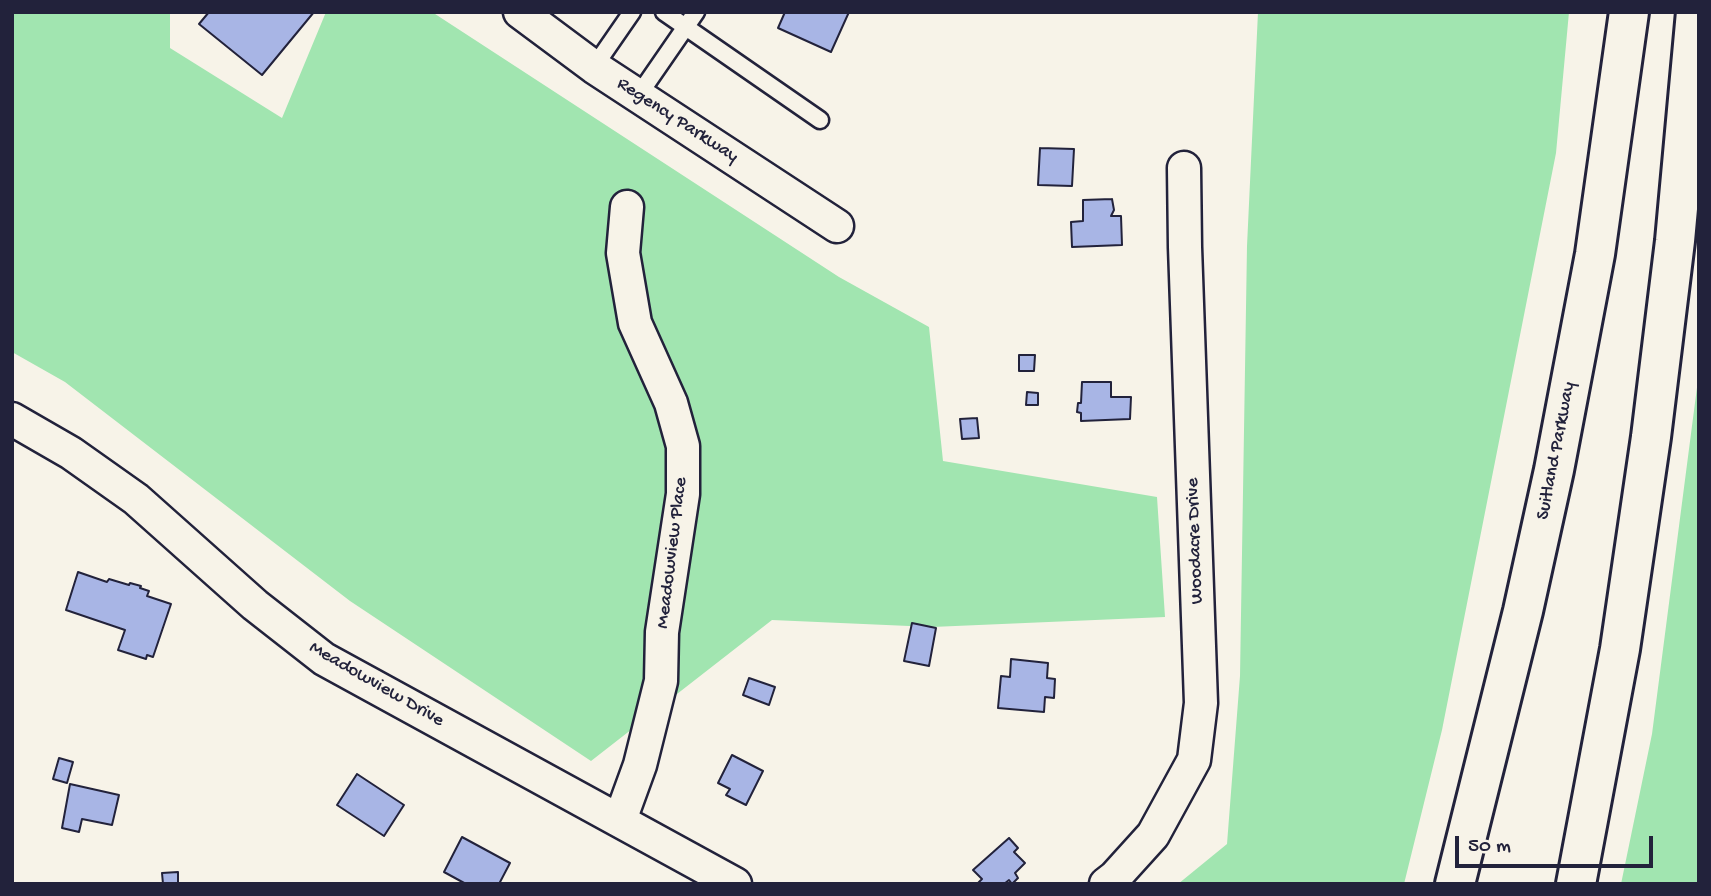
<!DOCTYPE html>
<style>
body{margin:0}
#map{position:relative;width:1711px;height:896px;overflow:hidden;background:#f7f3e8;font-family:"Gochi Hand",sans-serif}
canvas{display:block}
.frame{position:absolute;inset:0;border:14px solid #22223b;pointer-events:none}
.scale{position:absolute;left:1455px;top:836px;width:198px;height:32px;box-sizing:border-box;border:4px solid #22223b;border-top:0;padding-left:9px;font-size:21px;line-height:24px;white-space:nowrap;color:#22223b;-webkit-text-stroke:5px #f7f3e8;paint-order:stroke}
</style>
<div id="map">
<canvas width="1711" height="896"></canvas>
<div class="frame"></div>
<div class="scale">50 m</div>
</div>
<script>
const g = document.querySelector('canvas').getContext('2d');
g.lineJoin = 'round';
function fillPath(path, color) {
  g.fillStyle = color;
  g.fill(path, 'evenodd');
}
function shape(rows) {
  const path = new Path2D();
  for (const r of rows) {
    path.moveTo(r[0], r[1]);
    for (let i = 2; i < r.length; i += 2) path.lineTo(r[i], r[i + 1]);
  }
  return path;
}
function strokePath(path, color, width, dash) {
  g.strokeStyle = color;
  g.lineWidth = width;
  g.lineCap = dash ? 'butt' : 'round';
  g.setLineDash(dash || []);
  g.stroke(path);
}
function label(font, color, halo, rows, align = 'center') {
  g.font = font + ' "Gochi Hand",sans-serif';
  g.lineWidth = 6;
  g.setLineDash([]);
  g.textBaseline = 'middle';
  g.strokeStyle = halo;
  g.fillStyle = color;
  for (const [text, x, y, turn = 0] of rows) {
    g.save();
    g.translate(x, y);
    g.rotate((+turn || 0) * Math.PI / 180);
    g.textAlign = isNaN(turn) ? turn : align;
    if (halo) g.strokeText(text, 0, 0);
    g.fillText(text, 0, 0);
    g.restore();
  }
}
fillPath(shape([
 [12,12,170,12,170,48,282,118,326,12,432,12,839,277,929,327,943,461,1157,497,1165,617,932,627,772,620,591,761,350,601,65,382,12,352],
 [1258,12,1569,12,1556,153,1442,730,1404,884,1178,884,1227,844,1240,676,1247,246],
 [1699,372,1699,884,1621,884,1652,734]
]), '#a1e5b0');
const building = shape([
 [209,12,314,12,262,75,199,24,209,12],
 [785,12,849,12,831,52,778,28,785,12],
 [1040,148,1074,149,1072,186,1038,185,1040,148],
 [1112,199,1114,210,1111,216,1121,216,1122,245,1072,247,1071,222,1083,221,1083,200,1112,199],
 [1019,355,1035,355,1034,371,1019,371,1019,355],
 [1082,382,1111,382,1111,397,1131,397,1130,419,1081,421,1081,413,1077,412,1078,403,1081,403,1082,382],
 [1027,392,1038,393,1038,405,1026,405,1027,392],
 [977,418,979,438,962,439,960,419,977,418],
 [78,572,107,582,109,579,129,585,130,583,141,586,140,588,149,591,147,596,171,604,153,657,147,655,146,659,118,650,125,630,66,610,78,572],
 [912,623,936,628,929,666,904,661,912,623],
 [1011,659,1048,663,1047,678,1055,679,1054,698,1045,697,1044,712,998,708,1001,676,1010,677,1011,659],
 [749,678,775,687,769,705,743,695,749,678],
 [732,755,763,771,746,805,726,795,730,789,718,783,732,755],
 [59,758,73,762,67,783,53,779,59,758],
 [357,774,404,805,384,836,337,805,357,774],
 [70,784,119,795,112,825,82,819,79,832,62,828,70,784],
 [462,837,510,863,499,884,466,884,444,872,462,837],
 [1009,838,1018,848,1014,852,1025,863,1015,873,1018,878,1012,884,1009,880,1004,884,977,884,982,879,973,870,1009,838],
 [178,872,178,884,163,884,162,873,178,872]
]);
fillPath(building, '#a8b5e5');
strokePath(building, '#22223b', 2);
const service = shape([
 [664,12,820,120],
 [594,67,632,12],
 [638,96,696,12]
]);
const minor = shape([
 [520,12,594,67,837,226],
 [12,419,71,453,136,499,255,605,324,659,735,884],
 [620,820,640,765,661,681,662,632,683,494,683,446,671,403,635,323,623,253,627,207],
 [1106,884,1115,877,1153,835,1194,760,1201,703,1185,247,1184,168]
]);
const trunk = shape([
 [1455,884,1523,611,1554,470,1595,254,1629,12],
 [1576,884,1620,649,1651,437,1675,241,1696,12]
]);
strokePath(service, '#22223b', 21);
strokePath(minor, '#22223b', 37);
strokePath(trunk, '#22223b', 44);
strokePath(service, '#f7f3e8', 16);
strokePath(minor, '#f7f3e8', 32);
strokePath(trunk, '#f7f3e8', 38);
label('19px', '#22223b', '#f7f3e8', [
 ["Regency Parkway",677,121,33],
 ["Suitland Parkway",1557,451,-79],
 ["Woodacre Drive",1196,541,-92],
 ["Meadowview Place",673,553,-83],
 ["Meadowview Drive",376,685,30]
]);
</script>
